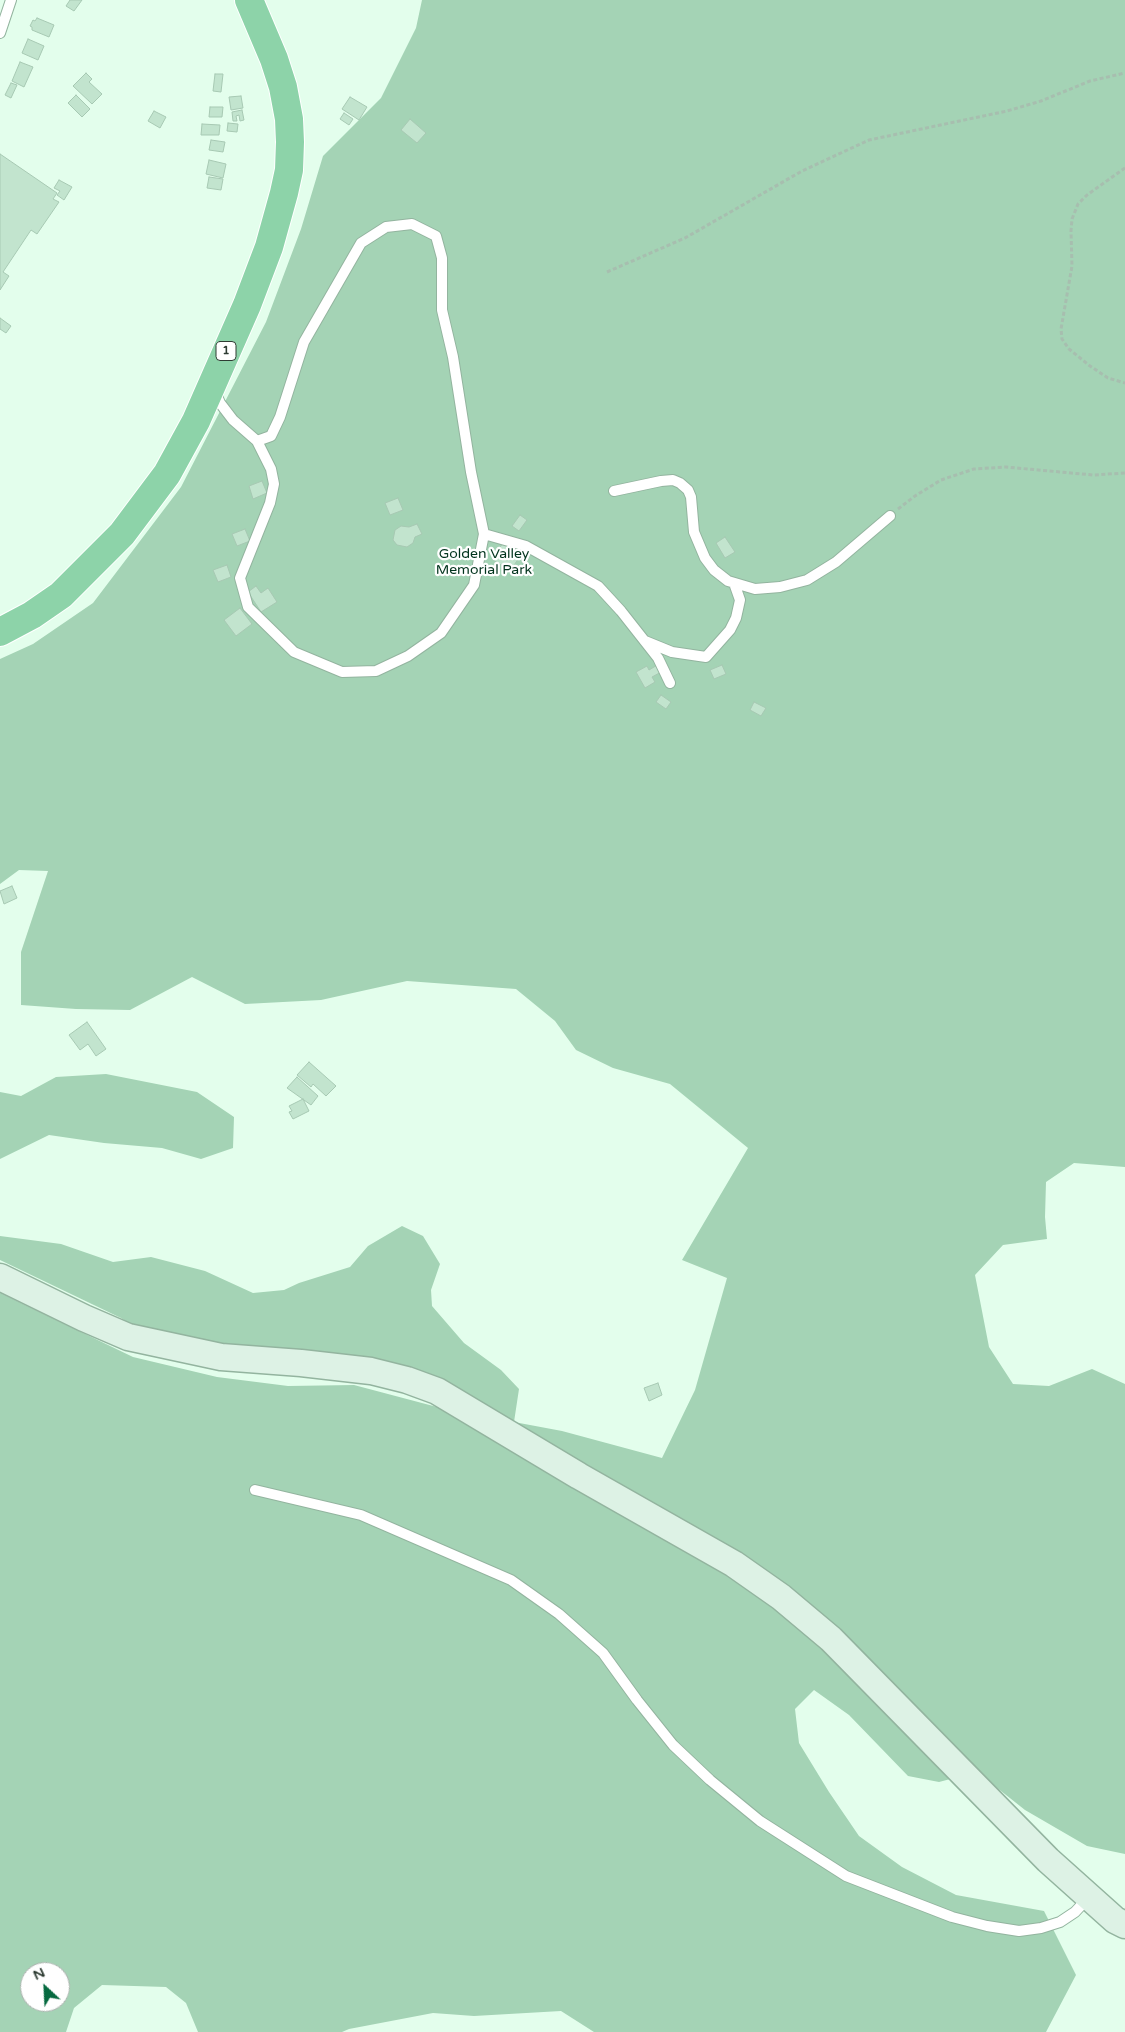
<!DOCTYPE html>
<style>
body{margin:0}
#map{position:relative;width:1125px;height:2032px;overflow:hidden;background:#e3feec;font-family:"Varela Round",sans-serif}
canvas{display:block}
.north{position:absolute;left:20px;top:1962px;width:50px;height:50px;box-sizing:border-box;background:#fff;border:1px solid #abb1ad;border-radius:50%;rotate:335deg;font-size:14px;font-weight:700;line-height:20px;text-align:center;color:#2e3c33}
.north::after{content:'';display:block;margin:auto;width:18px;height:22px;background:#066a40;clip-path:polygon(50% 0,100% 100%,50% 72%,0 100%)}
</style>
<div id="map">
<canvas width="1125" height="2032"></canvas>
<div class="north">N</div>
</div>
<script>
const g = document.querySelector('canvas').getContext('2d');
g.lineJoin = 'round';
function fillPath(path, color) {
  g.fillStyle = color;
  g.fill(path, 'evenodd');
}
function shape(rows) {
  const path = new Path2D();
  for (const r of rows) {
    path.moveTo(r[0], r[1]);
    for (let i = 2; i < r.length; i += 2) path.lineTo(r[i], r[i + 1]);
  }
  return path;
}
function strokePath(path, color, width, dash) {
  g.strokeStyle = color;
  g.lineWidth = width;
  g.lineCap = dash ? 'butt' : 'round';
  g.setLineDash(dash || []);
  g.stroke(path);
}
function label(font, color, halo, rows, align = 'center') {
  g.font = font + ' "Varela Round",sans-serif';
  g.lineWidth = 4.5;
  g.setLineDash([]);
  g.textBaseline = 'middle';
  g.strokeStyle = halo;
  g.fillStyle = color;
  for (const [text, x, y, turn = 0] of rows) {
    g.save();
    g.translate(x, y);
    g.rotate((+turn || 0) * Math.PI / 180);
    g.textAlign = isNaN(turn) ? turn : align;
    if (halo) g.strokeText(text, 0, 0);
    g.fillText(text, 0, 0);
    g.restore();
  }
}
fillPath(shape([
 [422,0,1125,0,1125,1167,1074,1163,1046,1182,1045,1217,1047,1239,1003,1245,975,1275,989,1347,1013,1384,1049,1386,1092,1369,1125,1384,1125,1854,1087,1846,1025,1810,977,1772,939,1782,908,1776,849,1715,814,1690,795,1709,799,1743,829,1792,859,1836,902,1867,956,1895,1044,1911,1076,1975,1046,2032,594,2032,561,2011,474,2016,433,2013,349,2029,342,2032,198,2032,186,2003,166,1987,102,1985,74,2008,66,2032,0,2032,0,1293,133,1357,217,1377,288,1386,354,1385,437,1407,478,1415,431,1381,137,1329,121,1318,0,1260,0,1236,61,1244,113,1262,151,1257,205,1271,253,1293,284,1290,299,1283,350,1267,368,1246,402,1226,423,1236,440,1264,431,1290,432,1306,464,1343,501,1370,519,1389,514,1422,562,1431,662,1458,695,1390,727,1278,682,1260,748,1148,670,1084,613,1068,576,1050,555,1021,516,989,407,981,321,1000,245,1004,192,977,130,1010,76,1009,21,1005,21,952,48,871,19,870,0,884,0,659,33,644,93,603,181,487,266,322,301,229,323,156,381,98,416,28],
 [30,1972,60,1972,60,2002,30,2002],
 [106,1074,197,1092,234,1117,233,1148,201,1159,162,1148,104,1143,49,1135,0,1159,0,1092,21,1096,56,1077]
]), '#a4d3b5');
const building = shape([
 [70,0,82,0,74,11,66,6,70,0],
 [37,18,54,25,49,37,32,30,32,27,30,26,33,20,35,21,37,18],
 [28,39,44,46,38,60,22,53,28,39],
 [20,62,33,67,24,87,12,81,20,62],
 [86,73,92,79,89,82,102,94,92,104,73,86,86,73],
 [215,74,223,74,221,92,213,91,215,74],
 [11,83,17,85,11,98,5,95,11,83],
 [76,95,90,109,82,117,68,103,76,95],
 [241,96,243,108,231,110,229,97,241,96],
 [350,97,367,107,359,120,342,109,350,97],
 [210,107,223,107,222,117,209,117,210,107],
 [242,110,244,120,240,121,239,115,236,116,237,121,233,121,232,112,242,110],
 [154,111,166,117,160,128,148,121,154,111],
 [344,113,353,119,349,125,340,119,344,113],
 [410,119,426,133,417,143,401,130,410,119],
 [228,123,238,124,237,132,227,131,228,123],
 [202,124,220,125,219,135,201,135,202,124],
 [211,140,225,142,223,152,209,150,211,140],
 [0,154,57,193,53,199,59,202,37,234,31,230,3,272,9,276,0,290,0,154],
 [209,160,226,164,223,178,206,174,209,160],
 [209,177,223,179,221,190,207,188,209,177],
 [59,180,72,187,64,200,57,195,60,191,54,188,59,180],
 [0,318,11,326,6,333,0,329,0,318],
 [262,481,267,493,253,499,249,486,262,481],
 [398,498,403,510,390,515,385,503,398,498],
 [520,515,527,520,519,531,512,526,520,515],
 [417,524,422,534,415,537,413,543,407,547,397,545,393,540,395,530,401,526,409,527,417,524],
 [245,529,250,541,237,546,232,534,245,529],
 [725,537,735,552,725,558,716,543,725,537],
 [503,543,521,555,510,571,492,559,503,543],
 [227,565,231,577,218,582,213,570,227,565],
 [256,586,261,593,268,588,277,602,261,612,248,592,256,586],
 [240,608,252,624,236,636,224,620,240,608],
 [659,664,663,671,652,677,655,682,645,688,636,672,647,666,649,670,659,664],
 [722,665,726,674,714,679,710,670,722,665],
 [661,695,671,702,666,709,656,702,661,695],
 [754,702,766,708,761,716,750,710,754,702],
 [12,886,17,898,4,904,0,891,12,886],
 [87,1022,106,1049,96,1056,88,1044,80,1050,69,1035,87,1022],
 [309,1062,336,1086,326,1096,313,1084,311,1087,297,1075,309,1062],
 [297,1077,318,1096,311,1105,287,1088,297,1077],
 [303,1099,309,1111,293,1119,289,1112,292,1111,289,1106,303,1099],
 [658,1383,662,1395,649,1401,644,1388,658,1383]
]);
fillPath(building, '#c2e4ce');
strokePath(building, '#a7c9b3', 1);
const lane = shape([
 [0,33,11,0],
 [214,389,220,403,233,420,257,441,271,436,280,417,304,342,361,243,386,227,412,224,436,236,442,258,442,310,453,357,471,472,484,534,474,585,441,633,408,656,376,671,342,672,294,652,248,607,240,578,270,503,274,484,271,469,257,441],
 [614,491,661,481,673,480,680,483,688,490,691,497,694,532,705,558,714,570,728,581,755,589,780,587,807,580,836,562,890,516],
 [484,534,526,546,598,586,621,611,658,658,670,683],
 [645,641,672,652,706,657,730,630,736,618,740,600,734,583],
 [255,1490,361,1515,511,1580,559,1614,603,1653,637,1700,673,1745,710,1780,760,1821,846,1876,952,1917,987,1926,1019,1931,1041,1928,1060,1922,1075,1912,1089,1897]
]);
const secondary = shape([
 [0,1277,84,1318,128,1337,221,1357,301,1363,371,1371,407,1380,437,1391,579,1476,734,1564,781,1597,831,1639,1048,1860,1115,1920,1125,1925]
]);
const highway = shape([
 [0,632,32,615,61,595,122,534,167,474,196,421,247,305,269,247,284,193,289,170,290,142,289,119,283,87,274,59,249,0]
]);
strokePath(lane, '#93b49f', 12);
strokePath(secondary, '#93b49f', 29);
strokePath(highway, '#fff', 30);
strokePath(shape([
 [1125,168,1087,195,1078,204,1072,219,1071,231,1072,266,1061,329,1062,339,1069,349,1090,366,1108,378,1125,383],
 [607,272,685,238,802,171,869,140,1007,111,1041,101,1090,81,1125,73],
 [898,509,915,496,941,480,974,469,1006,467,1093,475,1125,473]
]), '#a7beaf', 3, [4, 2.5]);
strokePath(lane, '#fff', 10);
strokePath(secondary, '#ddf2e5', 26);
strokePath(highway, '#8dd3a9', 28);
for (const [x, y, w] of [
 [226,351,20]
]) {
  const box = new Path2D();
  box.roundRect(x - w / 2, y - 9.5, w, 19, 4);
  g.fillStyle = '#fff';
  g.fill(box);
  strokePath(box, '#2e3c33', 1);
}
label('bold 12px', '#2e3c33', null, [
 ["1",226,351]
]);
label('14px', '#00331c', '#fff', [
 ["Golden Valley",484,554],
 ["Memorial Park",484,570]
]);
</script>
